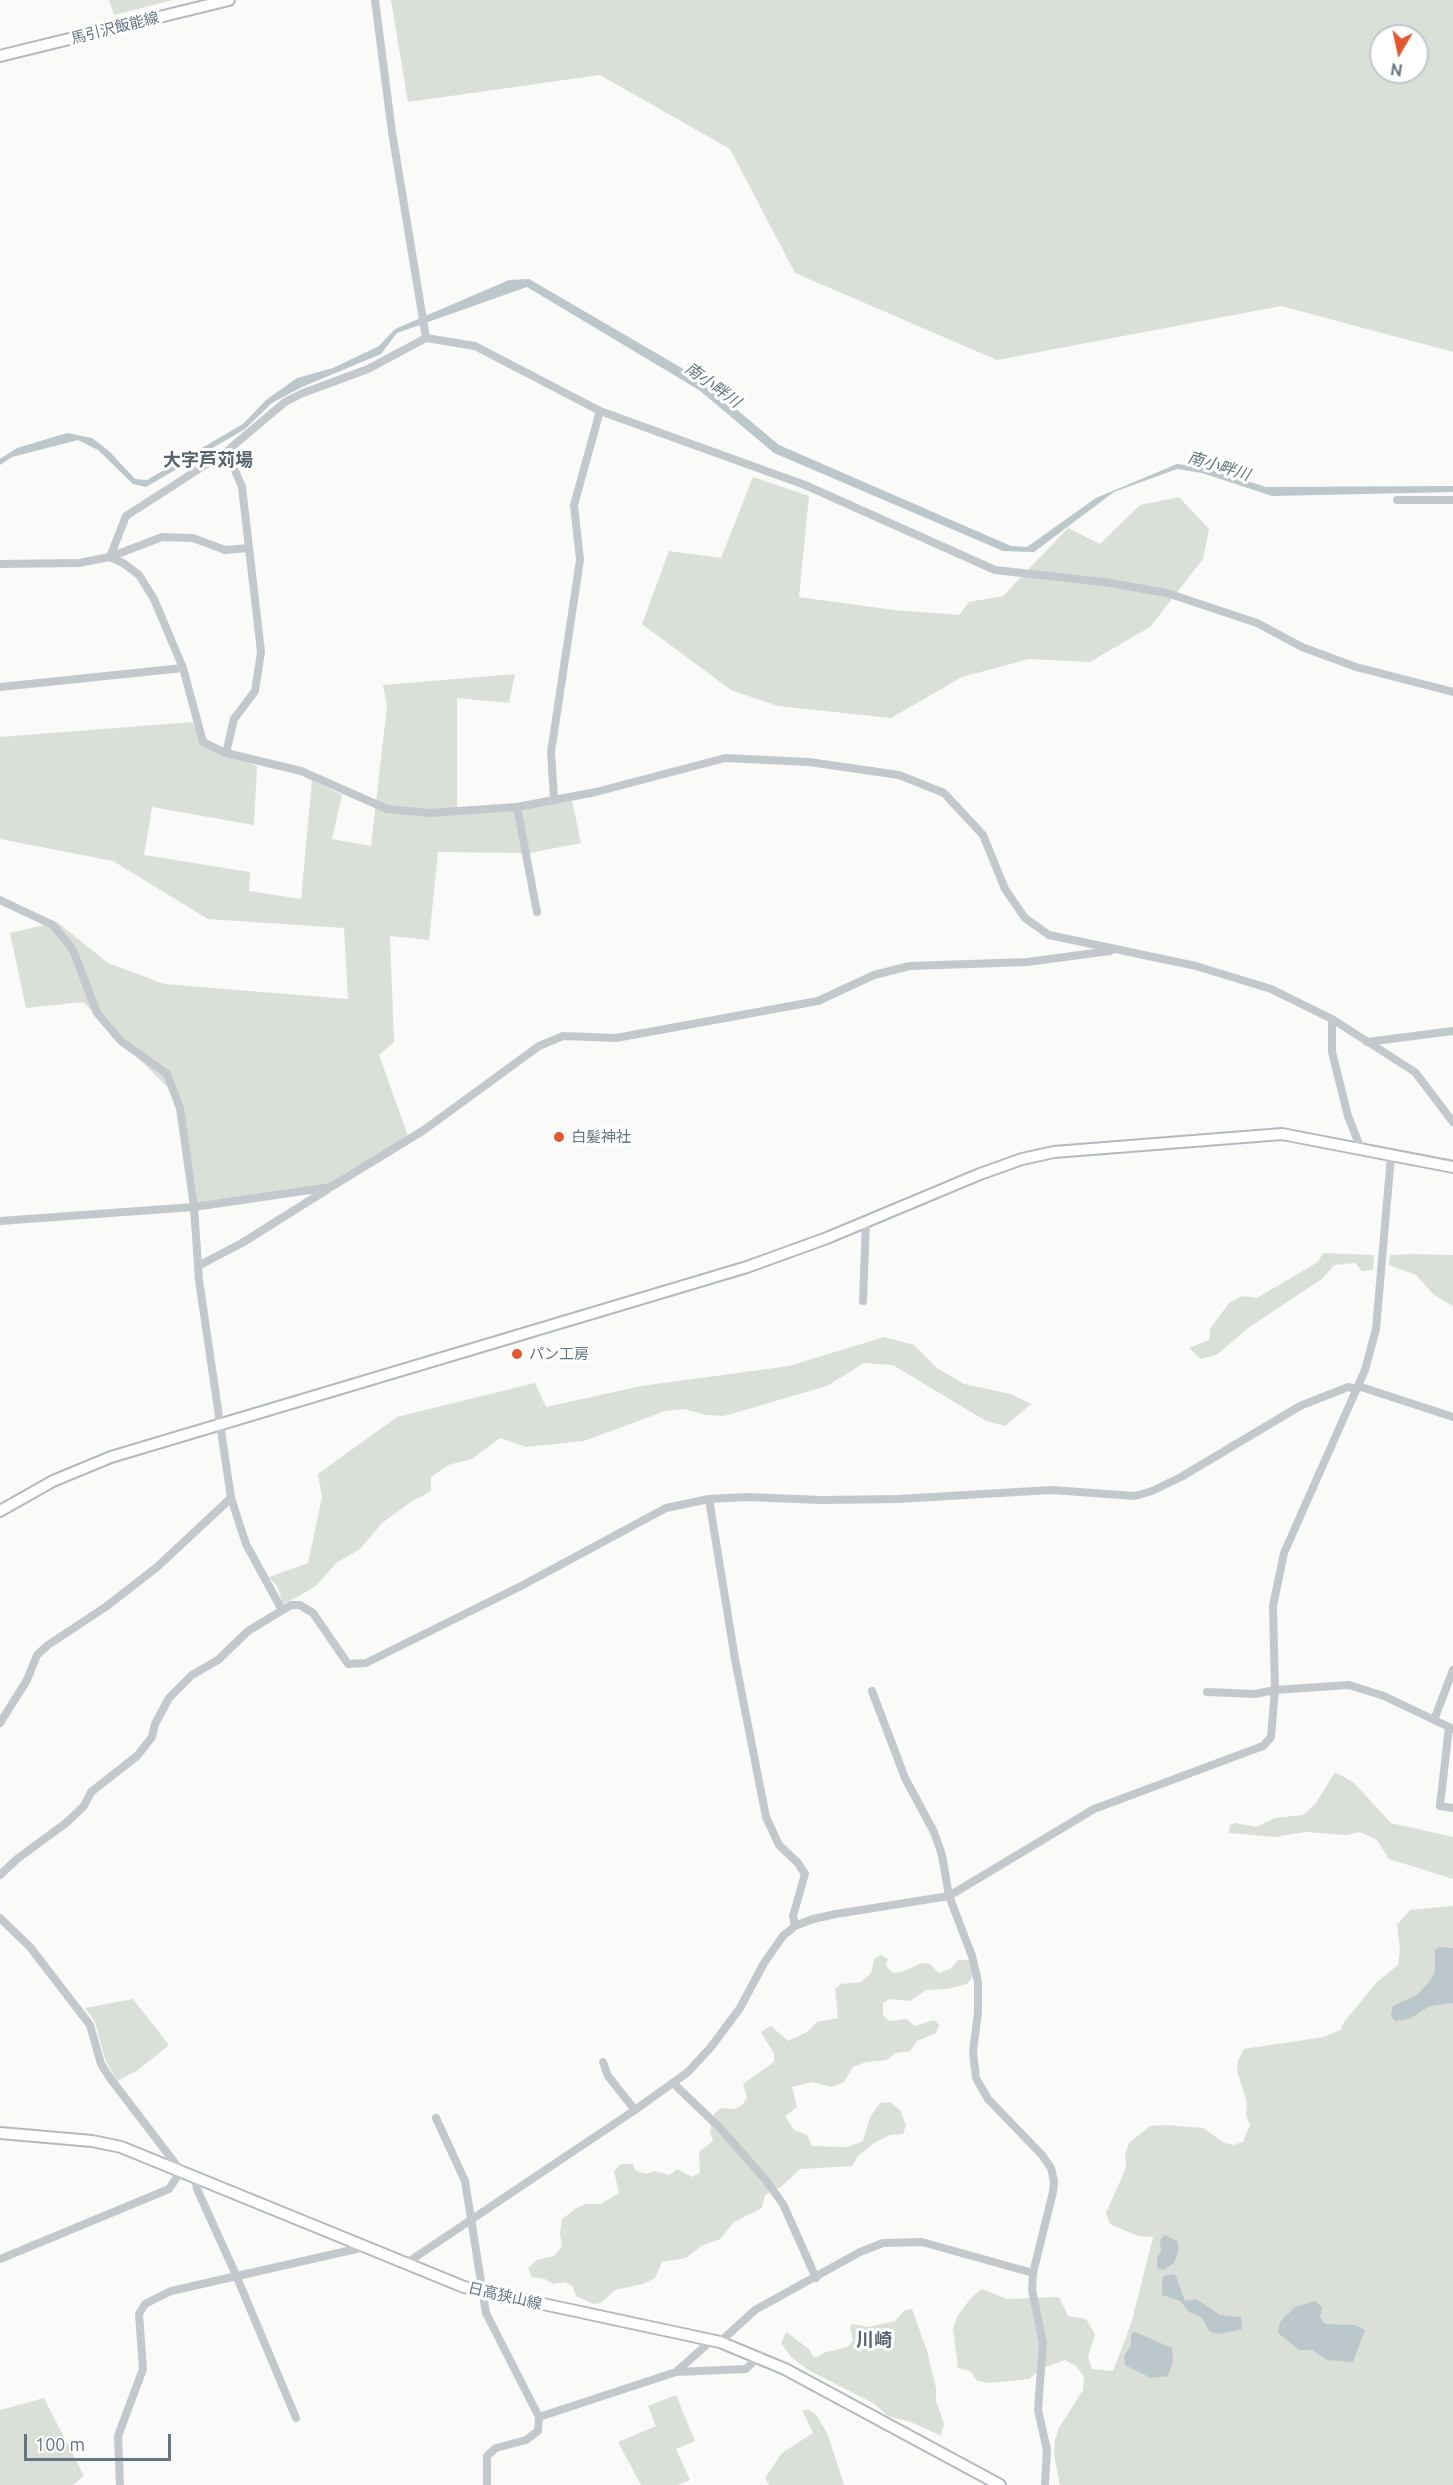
<!DOCTYPE html>
<meta charset="utf-8">
<style>
body{margin:0}
#map{position:relative;width:1453px;height:2485px;overflow:hidden;background:#fafaf8;font-family:Ubuntu,sans-serif}
canvas{display:block}
.north{position:absolute;left:1369px;top:24px;width:60px;height:60px;box-sizing:border-box;background:#fff;border:2px solid #c1c8cd;border-radius:50%;rotate:189deg;font-size:16px;font-weight:700;line-height:24px;text-align:center;color:#657683}
.north::after{content:'';display:block;margin:auto;width:21px;height:27px;background:#e4572e;clip-path:polygon(50% 0,100% 100%,50% 72%,0 100%)}
.scale{position:absolute;left:24px;top:2434px;width:147px;height:27px;box-sizing:border-box;border:3px solid #657683;border-top:0;padding-left:8px;font-size:18px;line-height:21px;white-space:nowrap;color:#657683;-webkit-text-stroke:4px #fff;paint-order:stroke}
</style>
<div id="map">
<canvas width="1453" height="2485"></canvas>
<div class="north">N</div>
<div class="scale">100 m</div>
</div>
<script>
const g = document.querySelector('canvas').getContext('2d');
g.lineJoin = 'round';
function fillPath(path, color) {
  g.fillStyle = color;
  g.fill(path, 'evenodd');
}
function shape(rows) {
  const path = new Path2D();
  for (const r of rows) {
    path.moveTo(r[0], r[1]);
    for (let i = 2; i < r.length; i += 2) path.lineTo(r[i], r[i + 1]);
  }
  return path;
}
function strokePath(path, color, width, dash) {
  g.strokeStyle = color;
  g.lineWidth = width;
  g.lineCap = dash ? 'butt' : 'round';
  g.setLineDash(dash || []);
  g.stroke(path);
}
function label(font, color, halo, rows, align = 'center') {
  g.font = font + ' Ubuntu,"Noto Sans JP",sans-serif';
  g.lineWidth = 6;
  g.setLineDash([]);
  g.textBaseline = 'middle';
  g.strokeStyle = halo;
  g.fillStyle = color;
  for (const [text, x, y, turn = 0] of rows) {
    g.save();
    g.translate(x, y);
    g.rotate((+turn || 0) * Math.PI / 180);
    g.textAlign = isNaN(turn) ? turn : align;
    if (halo) g.strokeText(text, 0, 0);
    g.fillText(text, 0, 0);
    g.restore();
  }
}
fillPath(shape([
 [109,0,173,0,114,15],
 [391,0,1453,0,1453,352,1281,306,997,360,795,273,730,149,600,75,408,102],
 [1381,36,1417,36,1417,72,1381,72],
 [753,477,809,496,799,597,894,610,959,615,969,602,1003,596,1068,528,1100,544,1140,505,1179,497,1209,529,1203,559,1150,627,1090,662,1029,659,962,677,891,718,778,706,731,690,642,624,669,551,721,558],
 [515,674,509,703,457,698,457,815,572,801,581,843,530,853,438,852,429,940,390,936,394,1042,379,1055,408,1136,330,1184,196,1204,174,1094,83,1002,26,1008,10,933,57,922,108,963,164,984,348,999,344,928,208,919,113,861,0,839,0,737,193,722,201,745,257,766,254,825,152,807,144,855,250,872,249,891,301,899,312,780,342,795,332,839,371,846,387,706,383,685],
 [1323,1253,1374,1255,1373,1270,1362,1271,1355,1263,1334,1265,1322,1279,1248,1328,1218,1354,1201,1359,1189,1348,1209,1340,1210,1329,1229,1303,1242,1296,1257,1298,1318,1262],
 [1413,1254,1453,1255,1453,1306,1434,1295,1416,1275,1389,1265,1390,1255],
 [884,1337,914,1345,937,1368,964,1384,1011,1394,1031,1404,1005,1426,986,1421,893,1365,864,1363,827,1386,724,1416,706,1415,684,1409,665,1411,584,1441,526,1447,500,1438,472,1459,448,1465,431,1477,431,1491,411,1502,382,1523,360,1549,336,1563,317,1585,301,1595,283,1604,278,1588,269,1577,308,1563,322,1497,318,1474,397,1417,535,1383,546,1407,641,1386,789,1366],
 [1335,1772,1354,1783,1391,1823,1453,1837,1453,1879,1389,1859,1377,1840,1360,1832,1347,1835,1306,1832,1275,1837,1229,1833,1230,1825,1235,1823,1256,1827,1275,1818,1303,1815,1316,1803],
 [1453,1906,1453,2485,1060,2485,1054,2455,1055,2440,1059,2428,1083,2390,1084,2377,1076,2366,1065,2360,1043,2368,1029,2379,990,2383,977,2381,970,2371,958,2368,953,2328,958,2315,971,2298,982,2289,1007,2299,1059,2297,1068,2316,1086,2319,1095,2334,1088,2357,1092,2369,1113,2371,1131,2324,1153,2237,1138,2236,1110,2224,1106,2213,1126,2168,1125,2155,1129,2143,1150,2126,1165,2125,1203,2128,1224,2143,1233,2145,1243,2142,1250,2125,1246,2115,1247,2102,1237,2071,1238,2060,1244,2049,1324,2037,1342,2029,1341,2026,1377,1982,1398,1965,1400,1950,1397,1925,1410,1910],
 [881,1955,888,1959,886,1966,893,1973,901,1972,922,1963,930,1964,939,1973,950,1969,958,1960,969,1960,974,1975,967,1984,947,1989,926,1990,910,2001,889,1999,883,2003,883,2015,889,2021,906,2019,915,2026,934,2020,939,2025,936,2033,917,2041,910,2051,895,2053,887,2060,866,2062,853,2067,844,2082,832,2087,812,2082,792,2087,797,2107,785,2116,794,2130,807,2135,812,2146,848,2147,863,2141,870,2117,880,2103,890,2102,900,2110,906,2125,903,2134,890,2135,874,2143,858,2156,852,2166,800,2169,782,2186,765,2195,762,2208,734,2222,720,2239,701,2246,686,2258,662,2262,655,2278,643,2284,615,2290,601,2303,593,2304,576,2296,572,2286,565,2282,553,2284,545,2279,532,2277,528,2268,537,2260,554,2256,562,2247,560,2234,562,2219,578,2207,587,2204,601,2204,619,2193,614,2171,621,2164,633,2164,635,2170,646,2174,654,2171,670,2175,677,2169,692,2177,700,2173,699,2152,713,2141,710,2132,714,2114,721,2108,735,2109,742,2105,747,2098,743,2084,774,2062,774,2054,761,2032,771,2026,788,2041,807,2032,817,2022,838,2018,835,1989,841,1984,861,1982,871,1973,874,1959],
 [133,1999,169,2045,138,2070,117,2081,105,2059,95,2022,85,2008],
 [912,2309,927,2351,936,2388,936,2401,944,2424,941,2436,913,2423,888,2416,873,2403,810,2371,792,2358,781,2343,786,2332,809,2349,813,2357,818,2357,823,2353,847,2347,853,2341,850,2328,852,2324,869,2327,895,2321,905,2310],
 [676,2395,695,2441,676,2449,690,2480,678,2485,641,2485,618,2442,656,2426,648,2406],
 [44,2398,84,2476,73,2485,0,2485,0,2410],
 [802,2410,809,2410,816,2414,828,2435,844,2485,769,2485,765,2478,782,2453,813,2433]
]), '#dadfd7');
fillPath(shape([
 [529,279,699,378,779,445,1011,546,1027,547,1096,498,1177,464,1204,467,1266,487,1453,486,1453,492,1272,496,1202,473,1177,469,1114,492,1034,552,1003,551,774,453,699,390,527,287,397,333,381,354,302,387,272,403,245,429,146,487,133,484,98,450,78,440,12,457,0,465,0,459,17,448,67,433,92,438,109,451,135,479,147,480,243,424,266,400,297,378,333,368,379,346,395,329,509,280],
 [1440,1947,1453,1948,1453,2003,1430,2006,1409,2019,1395,2021,1391,2015,1393,2006,1417,1995,1428,1983,1435,1973,1435,1950],
 [1165,2235,1177,2241,1179,2249,1174,2263,1163,2270,1157,2268,1157,2258,1161,2251,1160,2240],
 [1172,2274,1176,2276,1185,2301,1196,2299,1220,2315,1241,2317,1242,2329,1219,2334,1210,2332,1201,2317,1189,2312,1180,2301,1162,2295,1162,2281,1164,2276],
 [1315,2301,1322,2307,1320,2317,1325,2324,1355,2325,1365,2330,1353,2362,1327,2360,1312,2350,1299,2350,1278,2333,1280,2322,1295,2307],
 [1135,2332,1172,2348,1173,2361,1168,2376,1151,2378,1125,2365,1124,2356,1131,2345,1131,2334]
]), '#bbc7cb');
const secondary = shape([
 [0,56,229,0],
 [0,1511,53,1481,111,1457,747,1267,827,1238,980,1174,1022,1159,1054,1152,1282,1134,1453,1167],
 [0,2133,92,2141,121,2147,464,2287,720,2342,785,2369,1000,2485]
]);
strokePath(secondary, '#b3babf', 14);
strokePath(shape([
 [375,0,392,132,426,338],
 [1397,500,1453,500],
 [110,557,126,516,227,451,285,402,303,393,368,369,426,338,475,346,600,411,805,485,995,570,1104,582,1167,593,1257,623,1302,647,1356,667,1453,692],
 [110,557,162,537,193,538,225,550,249,548],
 [0,564,79,563,110,557,123,563,139,575,154,599,183,668,203,742,226,753,301,771,387,809,429,813,517,807,596,792,725,758,809,762,899,775,944,793,983,835,1005,889,1025,918,1049,935,1196,966,1271,989,1332,1019,1415,1072,1453,1122],
 [0,687,183,668],
 [226,753,234,719,255,691,261,652,242,487,227,451],
 [554,799,551,752,580,560,574,505,600,411],
 [517,807,537,912],
 [0,900,53,925,73,950,97,1013,121,1041,167,1074,180,1108,194,1207,199,1280,231,1498,246,1544,282,1610],
 [1332,1019,1332,1052,1348,1116,1361,1149],
 [1367,1042,1453,1031],
 [0,1221,194,1207,331,1187,424,1130,539,1046,563,1036,616,1038,818,1001,874,975,910,966,1027,962,1110,951],
 [198,1266,242,1243,328,1189],
 [863,1301,866,1222],
 [1358,1386,1453,1417],
 [709,1499,735,1659,766,1817,779,1845,798,1863,805,1874,793,1916,795,1926],
 [872,1691,905,1778,934,1832,942,1855,949,1896,972,1956,978,1982,978,2012,973,2052,976,2078,988,2099,1042,2155,1051,2168,1054,2181,1053,2192,1033,2273,1032,2290,1043,2343,1038,2410,1047,2450,1045,2485],
 [1207,1692,1255,1694,1275,1690,1349,1685,1384,1696,1453,1729],
 [1434,1720,1453,1670],
 [0,1723,27,1680,37,1655,48,1645,107,1606,157,1567,231,1498],
 [1449,1727,1440,1806,1453,1808],
 [0,1875,17,1859,66,1823,84,1806,91,1792,137,1756,152,1737,155,1724,169,1698,192,1675,218,1660,248,1631,291,1605,300,1605,313,1613,348,1664,366,1663,523,1585,666,1508,709,1499,746,1497,822,1500,898,1499,1051,1490,1135,1496,1152,1491,1181,1477,1300,1406,1348,1387,1357,1389],
 [0,1918,30,1947,90,2025,101,2064,110,2078,181,2171,169,2189,0,2259],
 [603,2062,608,2076,635,2110],
 [673,2083,720,2128,765,2179,783,2204,816,2278],
 [436,2118,465,2181,486,2313,539,2417],
 [195,2177,197,2189,236,2275,296,2418],
 [405,2264,635,2110,688,2072,711,2047,740,2008,764,1963,783,1936,795,1926,813,1919,836,1914,949,1896,1094,1809,1263,1746,1271,1737,1275,1690,1273,1606,1284,1553,1365,1370,1376,1329,1391,1156],
 [720,2342,755,2310,860,2252,883,2243,922,2242,1033,2273],
 [676,2372,712,2340],
 [120,2485,118,2436,143,2369,139,2314,145,2304,171,2291,365,2247],
 [487,2485,487,2456,496,2448,526,2440,538,2431,539,2417,676,2372,746,2369,759,2356]
]), '#c3c8cc', 8);
strokePath(secondary, '#fff', 10);
for (const [x, y, r, color] of [
 [559,1137,6,"#e4572e"],
 [517,1354,6,"#e4572e"]
]) {
  const dot = new Path2D();
  dot.arc(x, y, r, 0, 2 * Math.PI);
  g.fillStyle = color;
  g.fill(dot);
  strokePath(dot, '#fff', 2);
}
label('15px', '#657683', '#fff', [
 ["馬引沢飯能線",115,28,-14],
 ["日高狭山線",505,2296,13]
]);
label('15px', '#657683', '#fff', [
 ["白髪神社",571,1137],
 ["パン工房",529,1354]
], 'left');
label('italic 16px', '#60757c', '#fff', [
 ["南小畔川",713,385,36],
 ["南小畔川",1219,466,17]
]);
label('bold 18px', '#57646e', '#fff', [
 ["大字芦苅場",208,460],
 ["川崎",874,2340]
]);
</script>
